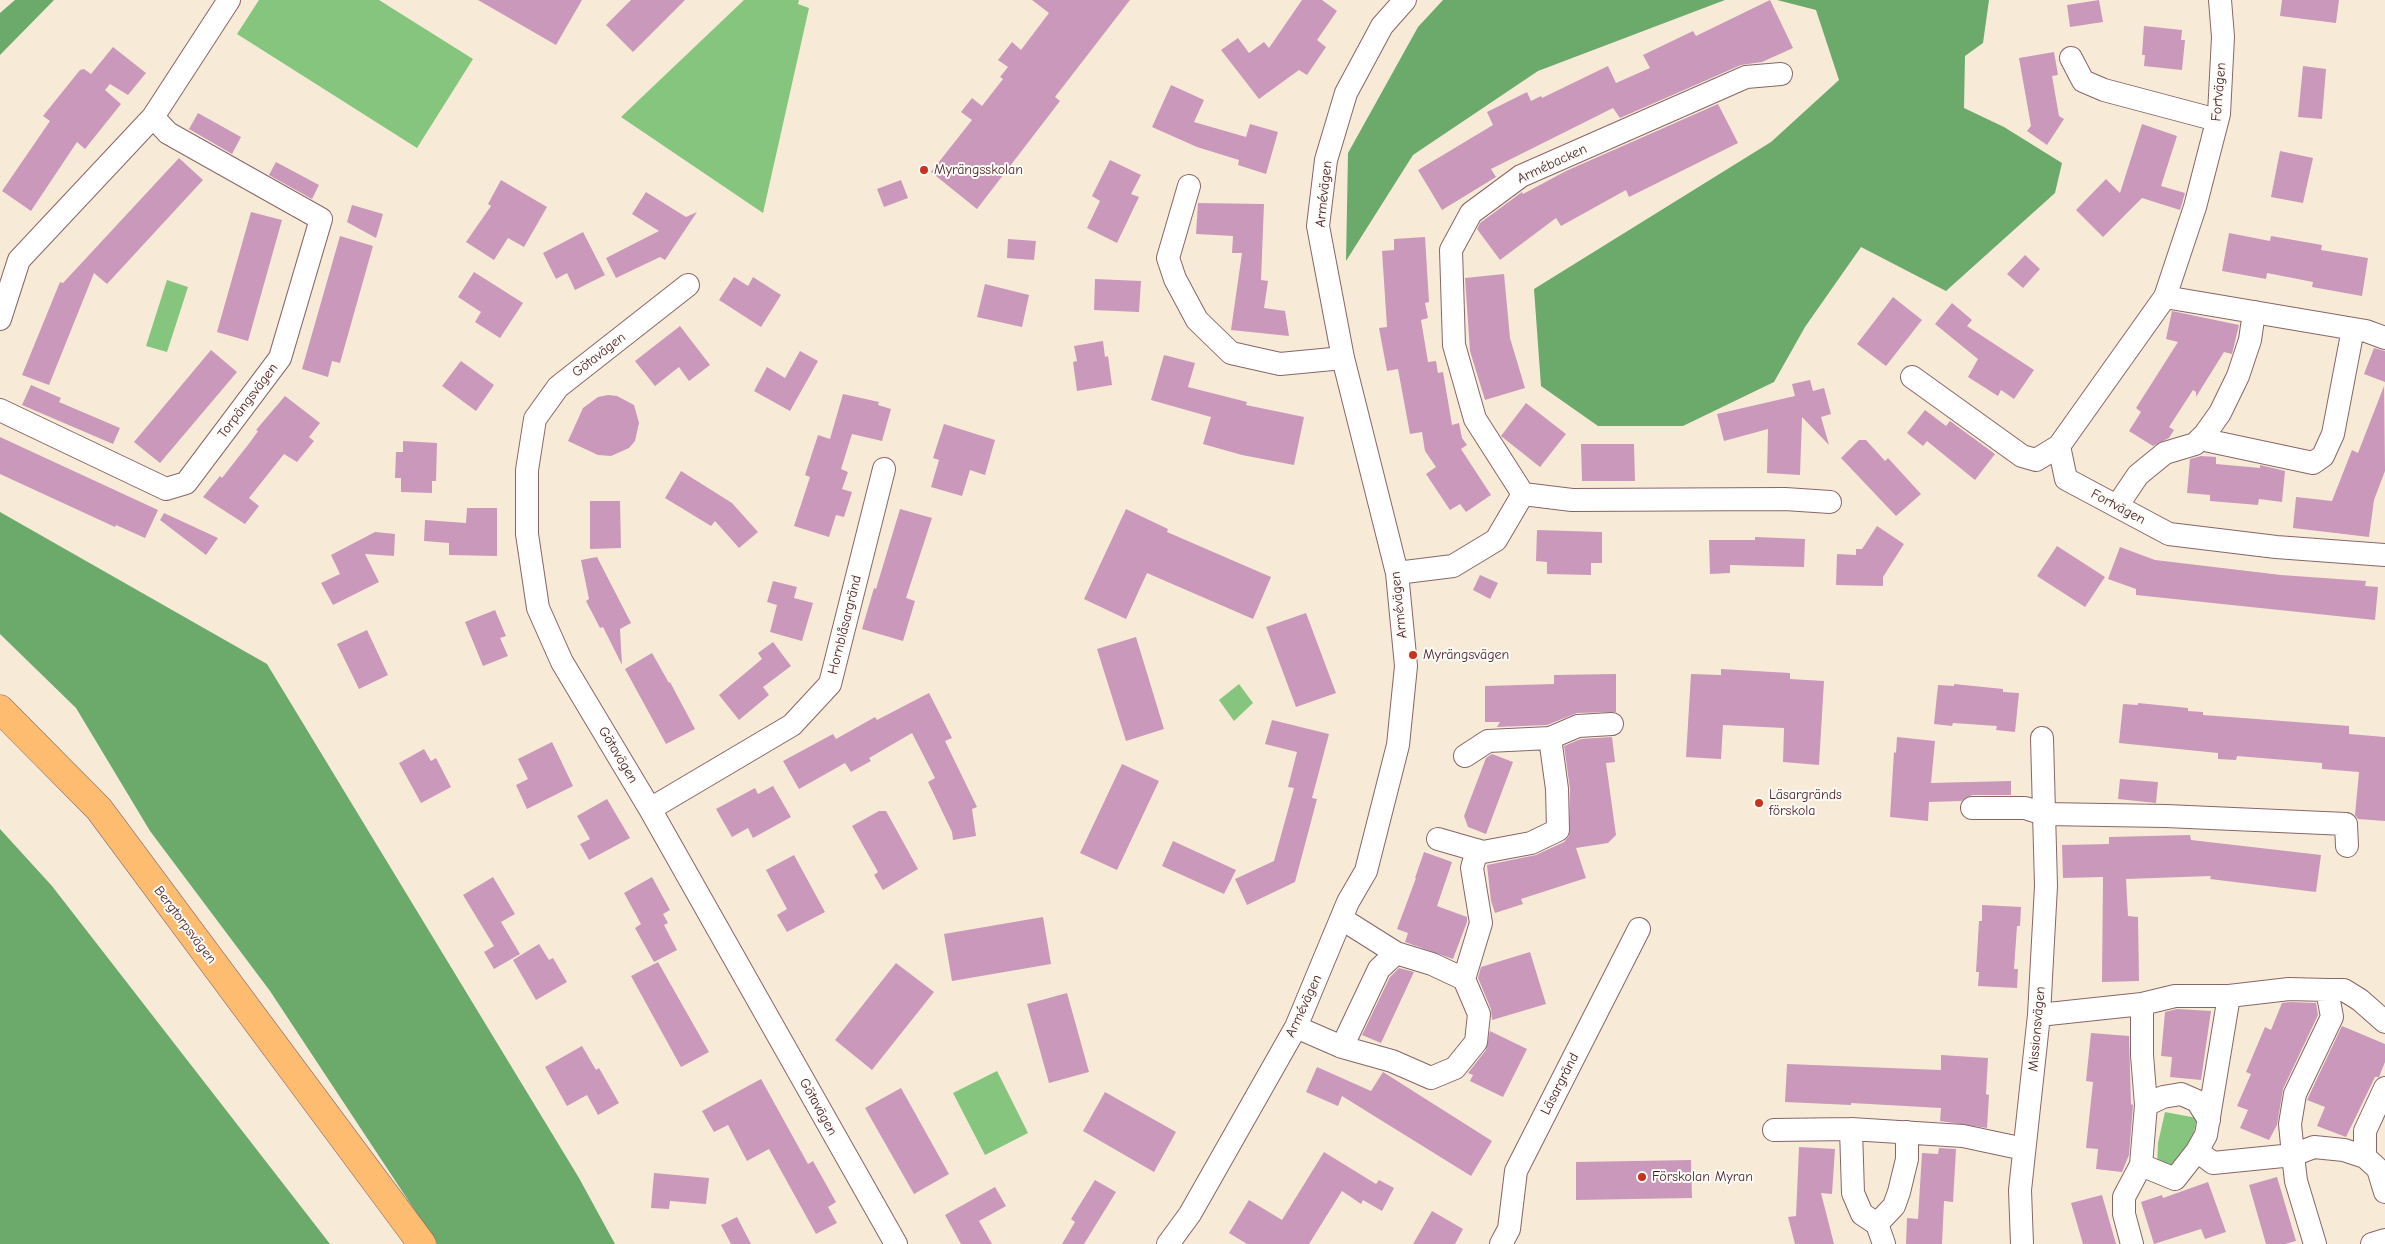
<!DOCTYPE html>
<meta charset="utf-8">
<style>
body{margin:0}
canvas{display:block;background:#f7ebd8}
</style>
<canvas width="2385" height="1244"></canvas>
<script>
const g = document.querySelector('canvas').getContext('2d');
g.lineJoin = 'round';
function fillPath(path, color) {
  g.fillStyle = color;
  g.fill(path, 'evenodd');
}
function shape(rows) {
  const path = new Path2D();
  for (const r of rows) {
    path.moveTo(r[0], r[1]);
    for (let i = 2; i < r.length; i += 2) path.lineTo(r[i], r[i + 1]);
  }
  return path;
}
function strokePath(path, color, width, dash) {
  g.strokeStyle = color;
  g.lineWidth = width;
  g.lineCap = dash ? 'butt' : 'round';
  g.setLineDash(dash || []);
  g.stroke(path);
}
function label(font, color, halo, rows, align = 'center') {
  g.font = font + ' "Comic Neue",sans-serif';
  g.lineWidth = 4;
  g.setLineDash([]);
  g.textBaseline = 'middle';
  g.strokeStyle = halo;
  g.fillStyle = color;
  for (const [text, x, y, turn = 0] of rows) {
    g.save();
    g.translate(x, y);
    g.rotate((+turn || 0) * Math.PI / 180);
    g.textAlign = isNaN(turn) ? turn : align;
    if (halo) g.strokeText(text, 0, 0);
    g.fillText(text, 0, 0);
    g.restore();
  }
}
fillPath(shape([
 [259,0,379,0,473,59,417,148,237,34],
 [744,0,799,0,798,4,809,8,763,213,621,117],
 [167,280,188,287,167,352,146,346],
 [1239,684,1253,703,1234,721,1219,700],
 [997,1071,1028,1133,985,1155,953,1093],
 [2165,1112,2197,1118,2194,1132,2200,1136,2176,1171,2157,1168,2158,1143]
]), '#85c57d');
fillPath(shape([
 [15,0,54,0,0,55,0,13],
 [1443,0,1725,0,1538,71,1413,155,1346,261,1348,153,1418,27],
 [1777,0,1989,0,1983,43,1965,56,1964,108,2004,127,2062,163,2055,193,1946,291,1861,247,1805,327,1774,382,1683,426,1598,426,1541,386,1534,289,1771,142,1839,80,1816,10],
 [0,512,267,664,579,1178,615,1244,437,1244,270,991,150,831,76,708,0,634],
 [0,829,52,886,330,1244,0,1244]
]), '#6caa6c');
fillPath(shape([
 [478,0,582,0,556,45],
 [631,0,685,0,633,52,606,25],
 [1032,0,1130,0,1055,97,1060,101,977,209,931,172,972,120,961,112,972,98,982,106,1003,79,1000,77,1008,67,998,60,1012,42,1021,50,1049,13],
 [1302,0,1322,0,1337,11,1317,40,1326,47,1307,75,1299,70,1259,99,1221,50,1238,38,1249,53,1264,42,1269,48],
 [1770,0,1793,48,1762,62,1741,65,1620,118,1613,108,1491,169,1496,177,1442,210,1418,170,1493,125,1487,112,1527,92,1531,101,1541,96,1542,98,1608,66,1616,83,1650,68,1643,55,1693,31,1696,36],
 [2099,0,2103,22,2070,27,2067,5],
 [2282,0,2339,0,2336,23,2280,16],
 [2144,26,2182,30,2181,40,2185,40,2182,70,2144,66,2145,55,2142,55],
 [113,47,146,73,128,95,110,84,105,90,121,104,85,149,77,142,31,211,2,191,50,121,43,116,80,70,84,69,91,74],
 [2054,52,2058,75,2052,76,2059,116,2064,119,2047,145,2027,131,2031,126,2019,58],
 [2303,66,2326,69,2322,119,2298,117],
 [1171,85,1204,100,1194,122,1246,137,1250,124,1278,132,1266,174,1238,165,1239,160,1197,147,1152,127],
 [1718,104,1738,143,1629,197,1626,190,1561,226,1556,218,1500,260,1477,229,1480,223,1522,192,1523,194,1566,171],
 [198,113,241,137,232,154,189,129],
 [2142,124,2177,136,2161,186,2185,193,2180,210,2142,198,2103,237,2076,210,2106,179,2120,193],
 [2280,151,2313,158,2303,203,2271,197],
 [179,158,203,180,107,284,94,273,49,385,22,375,60,282,63,283],
 [1110,160,1141,175,1131,194,1139,197,1117,243,1087,228,1100,201,1092,196],
 [276,162,319,185,312,199,269,175],
 [501,180,547,207,524,247,508,238,494,260,466,242,491,206,488,204],
 [901,180,908,198,884,207,877,189],
 [646,192,686,217,697,212,665,260,660,257,616,278,606,258,659,231,632,214],
 [1198,203,1264,204,1261,280,1268,281,1264,308,1285,311,1289,336,1231,330,1242,253,1232,253,1233,236,1196,234],
 [352,205,383,214,376,238,347,222],
 [251,212,282,220,248,341,217,332],
 [583,232,605,275,575,290,567,273,556,279,543,253],
 [2229,233,2270,241,2271,236,2322,245,2321,250,2368,258,2362,296,2312,287,2313,282,2267,273,2266,279,2222,271],
 [340,236,373,246,340,363,332,361,328,377,302,369],
 [1425,237,1429,302,1425,303,1428,318,1421,320,1428,362,1436,361,1438,373,1443,372,1452,425,1459,423,1462,438,1467,445,1461,449,1491,495,1466,512,1460,504,1450,510,1426,474,1436,467,1425,451,1422,432,1410,434,1398,369,1387,371,1379,328,1387,327,1382,251,1394,250,1394,239],
 [1008,239,1036,241,1034,260,1007,258],
 [2025,255,2040,269,2023,288,2007,274],
 [474,272,523,303,500,338,475,322,481,312,458,297],
 [1504,274,1510,338,1525,388,1485,400,1470,351,1465,278],
 [734,277,748,286,753,277,781,295,761,327,719,300],
 [1095,279,1141,281,1139,312,1094,310],
 [985,284,1029,295,1022,327,977,317],
 [1893,297,1922,320,1886,366,1857,344],
 [1952,303,1972,320,1967,326,2034,370,2014,399,2001,390,1998,396,1968,377,1978,359,1935,324],
 [2172,311,2239,325,2232,354,2224,352,2196,397,2196,392,2193,390,2169,427,2174,430,2169,438,2153,446,2129,431,2141,412,2136,408,2178,342,2166,339],
 [680,326,710,365,689,381,679,367,655,386,635,361],
 [1103,341,1105,357,1108,356,1112,385,1077,391,1073,362,1077,361,1074,346],
 [2374,348,2385,351,2385,382,2364,374],
 [211,350,237,372,160,463,134,442],
 [800,351,818,361,790,411,754,391,767,367,785,378],
 [1164,355,1195,363,1188,387,1247,402,1246,405,1304,417,1294,465,1242,455,1203,444,1211,417,1151,400],
 [461,361,494,385,476,411,442,386],
 [1810,380,1813,391,1824,388,1831,414,1821,417,1829,445,1802,417,1800,475,1767,473,1768,429,1724,441,1717,414,1795,396,1792,384],
 [31,385,61,398,59,402,120,428,113,444,22,405],
 [2384,386,2385,471,2374,500,2369,537,2293,528,2296,497,2332,501,2352,450,2358,453],
 [843,394,879,402,878,405,891,409,882,441,852,434,841,469,848,472,842,489,852,492,844,517,836,515,829,537,794,526,810,477,805,475,818,435,830,439],
 [608,395,617,396,634,405,639,423,635,441,629,448,611,456,598,455,568,441,583,408,598,397],
 [285,396,320,423,309,437,314,441,297,462,284,454,249,498,259,506,245,524,203,497,220,476,222,478,251,441,258,431,256,430],
 [1526,403,1566,434,1540,467,1501,436],
 [1925,410,1946,426,1950,421,1995,454,1975,480,1927,441,1923,446,1907,433],
 [944,424,995,440,985,475,970,470,962,496,931,487,939,460,933,458],
 [0,437,158,510,145,538,116,525,115,527,0,474],
 [1859,440,1866,440,1885,461,1888,458,1921,494,1896,516,1841,458],
 [403,441,437,443,436,481,432,481,432,493,401,492,401,478,395,478,396,452,403,452],
 [1581,444,1634,444,1635,481,1582,481],
 [2201,456,2216,457,2216,464,2260,468,2260,465,2285,471,2282,502,2259,499,2258,505,2210,501,2210,495,2187,493,2190,459],
 [681,471,732,503,758,532,739,548,715,521,711,526,665,498],
 [590,501,620,501,621,548,590,549],
 [467,508,497,508,497,556,449,555,449,543,424,541,425,520,466,523],
 [900,509,932,518,906,598,915,601,903,641,862,629,874,588,876,589],
 [1126,509,1168,529,1167,532,1271,577,1253,619,1147,573,1126,619,1084,599],
 [164,513,218,538,206,555,160,520],
 [1877,526,1904,544,1883,577,1883,586,1836,585,1837,554,1856,555,1856,549,1862,549],
 [1537,530,1602,532,1602,563,1591,563,1591,575,1547,574,1547,562,1536,561],
 [375,532,395,534,394,556,365,554,379,582,333,605,321,583,340,574,331,555],
 [1755,537,1805,539,1804,567,1730,565,1730,573,1710,574,1709,540,1755,540],
 [2057,546,2105,577,2085,607,2037,576],
 [2120,547,2155,560,2281,575,2366,581,2365,586,2378,587,2375,620,2136,595,2136,589,2108,579],
 [597,557,631,623,620,629,622,665,603,627,600,628,586,601,589,599,581,560],
 [1480,575,1498,583,1490,599,1473,590],
 [773,581,797,587,794,598,813,603,802,641,770,632,777,605,767,602],
 [495,610,506,636,500,638,508,656,483,666,465,622],
 [1306,613,1336,693,1296,707,1266,627],
 [367,630,388,675,359,689,337,644],
 [1136,637,1164,729,1126,741,1097,649],
 [773,642,791,666,763,687,769,695,739,720,719,695,762,659,758,653],
 [652,653,669,683,670,682,695,729,666,744,625,669],
 [1721,669,1790,673,1790,679,1824,681,1819,765,1783,762,1784,728,1723,725,1721,759,1686,757,1691,674,1721,675],
 [1616,674,1616,712,1577,713,1547,725,1497,727,1500,722,1485,722,1485,686,1554,684,1554,675],
 [1954,684,2003,689,2003,692,2019,693,2015,732,1996,730,1997,726,1953,723,1952,726,1934,724,1938,685,1954,686],
 [929,693,952,738,945,741,977,807,972,809,976,836,953,840,952,832,928,782,935,778,912,733,869,758,871,761,851,772,845,763,799,789,783,761,833,734,836,739,875,717,877,720],
 [2138,703,2188,708,2188,711,2203,712,2203,715,2349,726,2349,734,2385,737,2385,821,2358,819,2355,815,2359,772,2322,769,2322,763,2237,756,2236,760,2218,759,2218,753,2119,743,2123,704,2138,705],
 [1272,720,1329,734,1312,798,1317,799,1295,882,1247,905,1235,879,1274,861,1294,788,1288,787,1297,752,1265,744],
 [1612,737,1615,762,1606,763,1616,835,1608,843,1576,848,1586,878,1521,899,1523,904,1495,913,1491,901,1487,865,1536,855,1564,842,1569,836,1570,789,1564,746,1581,739],
 [1897,737,1935,741,1931,783,2011,781,2011,795,1972,795,1961,801,1929,802,1928,821,1890,817,1894,752,1896,753],
 [552,742,573,786,527,809,516,785,528,779,518,759],
 [424,749,431,761,436,758,451,787,421,803,399,763],
 [1492,754,1513,762,1486,834,1468,827,1464,816,1486,758],
 [1122,764,1159,781,1117,870,1080,853],
 [2120,779,2158,782,2156,803,2118,799],
 [773,786,791,817,753,838,748,828,732,837,716,809,755,788,758,794],
 [607,799,630,838,589,860,580,844,590,839,577,816],
 [879,811,886,811,918,869,883,890,874,875,878,872,852,826],
 [2190,835,2191,840,2321,855,2316,892,2210,879,2211,876,2126,879,2128,916,2138,917,2139,981,2102,982,2103,877,2063,878,2062,845,2109,844,2109,837],
 [1173,841,1236,870,1224,894,1162,866],
 [1424,852,1452,862,1437,906,1467,917,1467,922,1453,959,1405,942,1408,933,1397,929,1416,878,1415,878],
 [794,855,825,912,787,932,777,915,787,909,766,870],
 [493,877,515,914,501,922,520,954,494,969,484,952,494,946,463,895],
 [652,877,670,910,663,914,668,923,664,925,677,950,654,962,635,928,641,924,624,893],
 [1982,905,2021,907,2020,926,2017,926,2014,969,2018,969,2017,988,1978,986,1979,972,1976,972,1979,921,1982,921],
 [1043,917,1051,964,952,981,944,934],
 [539,944,549,960,553,958,567,982,536,1000,513,960],
 [1530,952,1546,1004,1492,1020,1491,1009,1478,978,1481,967],
 [658,962,709,1052,681,1067,631,976],
 [896,963,934,992,872,1070,835,1040],
 [1399,968,1414,972,1381,1043,1362,1035,1390,977],
 [1067,993,1089,1072,1049,1083,1027,1004],
 [2290,1002,2316,1003,2318,1015,2283,1089,2277,1125,2269,1140,2240,1128,2248,1110,2237,1106,2251,1074,2246,1072,2265,1027,2271,1030,2282,1003],
 [2177,1009,2211,1011,2201,1080,2170,1077,2172,1057,2161,1056,2165,1012],
 [2342,1026,2385,1044,2385,1062,2379,1077,2375,1077,2346,1137,2317,1126,2325,1107,2307,1100],
 [1490,1031,1527,1049,1503,1097,1470,1081,1473,1075,1468,1073,1486,1050],
 [2091,1033,2129,1036,2131,1104,2133,1105,2129,1155,2122,1172,2096,1169,2098,1149,2086,1148,2093,1082,2086,1081],
 [582,1046,596,1070,599,1068,619,1103,598,1115,587,1095,567,1106,545,1067],
 [1941,1055,1988,1058,1986,1094,1989,1095,1987,1128,1940,1121,1941,1108,1851,1103,1851,1105,1785,1102,1787,1064,1941,1070],
 [1317,1067,1371,1091,1383,1072,1492,1141,1471,1176,1342,1096,1338,1106,1306,1092],
 [761,1079,808,1164,813,1161,836,1202,828,1207,837,1223,816,1234,769,1149,747,1161,728,1125,714,1132,702,1111],
 [901,1088,949,1174,914,1194,865,1108],
 [1105,1092,1176,1132,1154,1172,1083,1131],
 [1799,1147,1835,1149,1832,1194,1821,1193,1834,1244,1795,1244,1788,1217,1796,1216],
 [1939,1148,1956,1149,1953,1202,1944,1201,1942,1244,1906,1244,1907,1218,1918,1219,1922,1153,1938,1154],
 [1324,1152,1376,1184,1379,1180,1394,1188,1382,1211,1363,1200,1361,1204,1342,1191,1309,1244,1247,1244,1229,1233,1249,1200,1282,1220],
 [1691,1160,1692,1198,1576,1200,1576,1162],
 [654,1173,709,1178,706,1204,670,1201,669,1209,651,1208],
 [2277,1177,2296,1241,2285,1244,2266,1244,2249,1185],
 [1095,1180,1116,1192,1084,1244,1062,1244,1075,1222,1071,1219],
 [2208,1182,2226,1232,2205,1239,2201,1229,2154,1244,2141,1202,2162,1195,2163,1198],
 [995,1187,1006,1206,979,1221,992,1244,961,1244,945,1215],
 [2102,1195,2116,1244,2083,1244,2071,1203],
 [1432,1211,1463,1229,1455,1244,1413,1244],
 [737,1217,751,1244,731,1244,721,1225]
]), '#ca98bb');
const minor = shape([
 [2220,0,2223,37,2219,114,2195,207,2165,297,2059,446,2066,479,2169,534,2276,547,2385,555],
 [2071,58,2083,81,2104,90,2217,120],
 [1189,186,1168,258,1175,279,1197,320,1231,353,1280,364,1343,358],
 [688,285,558,387,535,419,527,470,527,534,538,608,562,662,650,809,896,1244],
 [2165,297,2366,331,2385,338],
 [0,319,19,260,153,117,229,0],
 [1912,377,2022,456,2036,460,2059,446],
 [0,410,166,489,186,483,280,358,321,219,168,133,153,117],
 [2200,439,2313,463,2323,456,2333,434,2353,329],
 [1523,494,1572,500,1785,499,1830,502],
 [2117,506,2138,475,2165,453,2195,444,2205,434,2220,413,2238,376,2250,340,2254,312],
 [1397,573,1453,566,1496,540,1523,494,1475,419,1454,345,1451,250,1471,213,1521,176,1746,77,1781,74],
 [1550,738,1578,726,1612,724],
 [1972,808,2025,808,2044,814,2166,816,2346,824,2347,846],
 [650,809,792,725,830,684,884,469],
 [1438,839,1483,852,1531,843,1558,830,1557,789,1550,738,1488,741,1465,756],
 [1342,919,1396,953],
 [1464,979,1481,923,1472,868,1477,850],
 [2327,990,2344,990,2360,1000,2385,1022],
 [2229,996,2289,989,2327,990,2332,1017,2295,1094,2290,1124,2293,1155,2314,1147,2344,1150,2365,1157,2365,1131,2385,1088],
 [2039,1015,2142,1004,2142,1055,2146,1105,2141,1165,2124,1197,2124,1214,2132,1244],
 [1296,1027,1342,1047,1379,969,1396,953,1432,964,1464,979,1479,1014,1476,1042,1455,1068,1431,1078,1392,1061,1342,1047],
 [2146,1105,2163,1097,2181,1094,2197,1101,2209,1120],
 [1851,1129,1853,1193,1862,1214,1877,1224],
 [1774,1130,1851,1129,1963,1136,2024,1149],
 [2197,1151,2213,1163,2293,1155,2296,1181,2315,1244],
 [2365,1157,2378,1169,2385,1192],
 [2141,1165,2175,1179,2197,1151,2206,1135,2229,996,2175,996,2142,1004],
 [1168,1244,1190,1214,1296,1027,1348,902,1366,871,1398,745,1406,666,1397,573,1343,358,1318,226,1326,160,1346,93,1382,26,1405,0],
 [1501,1244,1509,1229,1516,1171,1639,929],
 [1884,1244,1877,1224,1894,1206,1899,1192,1907,1159,1907,1132],
 [2022,1244,2020,1190,2039,1015,2046,886,2042,738],
 [2372,1244,2385,1240]
]);
const major = shape([
 [0,709,99,809,422,1244]
]);
strokePath(minor, '#876668', 24);
strokePath(major, '#876668', 29);
strokePath(minor, '#fff', 22);
strokePath(major, '#fdbc70', 28);
for (const [x, y, r, color] of [
 [924,170,5,"#c8321e"],
 [1413,655,5,"#c8321e"],
 [1759,803,5,"#c8321e"],
 [1642,1177,5,"#c8321e"]
]) {
  const dot = new Path2D();
  dot.arc(x, y, r, 0, 2 * Math.PI);
  g.fillStyle = color;
  g.fill(dot);
  strokePath(dot, '#fdfcf7', 2);
}
label('14px', '#4a1f2b', '#fdfcf7', [
 ["Fortvägen",2219,92,-85],
 ["Armébacken",1552,164,-25],
 ["Armévägen",1324,194,-84],
 ["Götavägen",599,355,-38],
 ["Torpängsvägen",248,401,-53],
 ["Fortvägen",2118,507,28],
 ["Armévägen",1399,605,-96],
 ["Hornblåsargränd",845,625,-76],
 ["Götavägen",618,755,59],
 ["Bergtorpsvägen",185,925,53],
 ["Armévägen",1304,1006,-65],
 ["Missionsvägen",2037,1029,-85],
 ["Läsargränd",1560,1084,-63],
 ["Götavägen",818,1107,61]
]);
label('14px', '#4a1f2b', '#fdfcf7', [
 ["Myrängsskolan",934,170],
 ["Myrängsvägen",1423,655],
 ["Läsargränds",1769,795],
 ["förskola",1769,811],
 ["Förskolan Myran",1652,1177]
], 'left');
</script>
